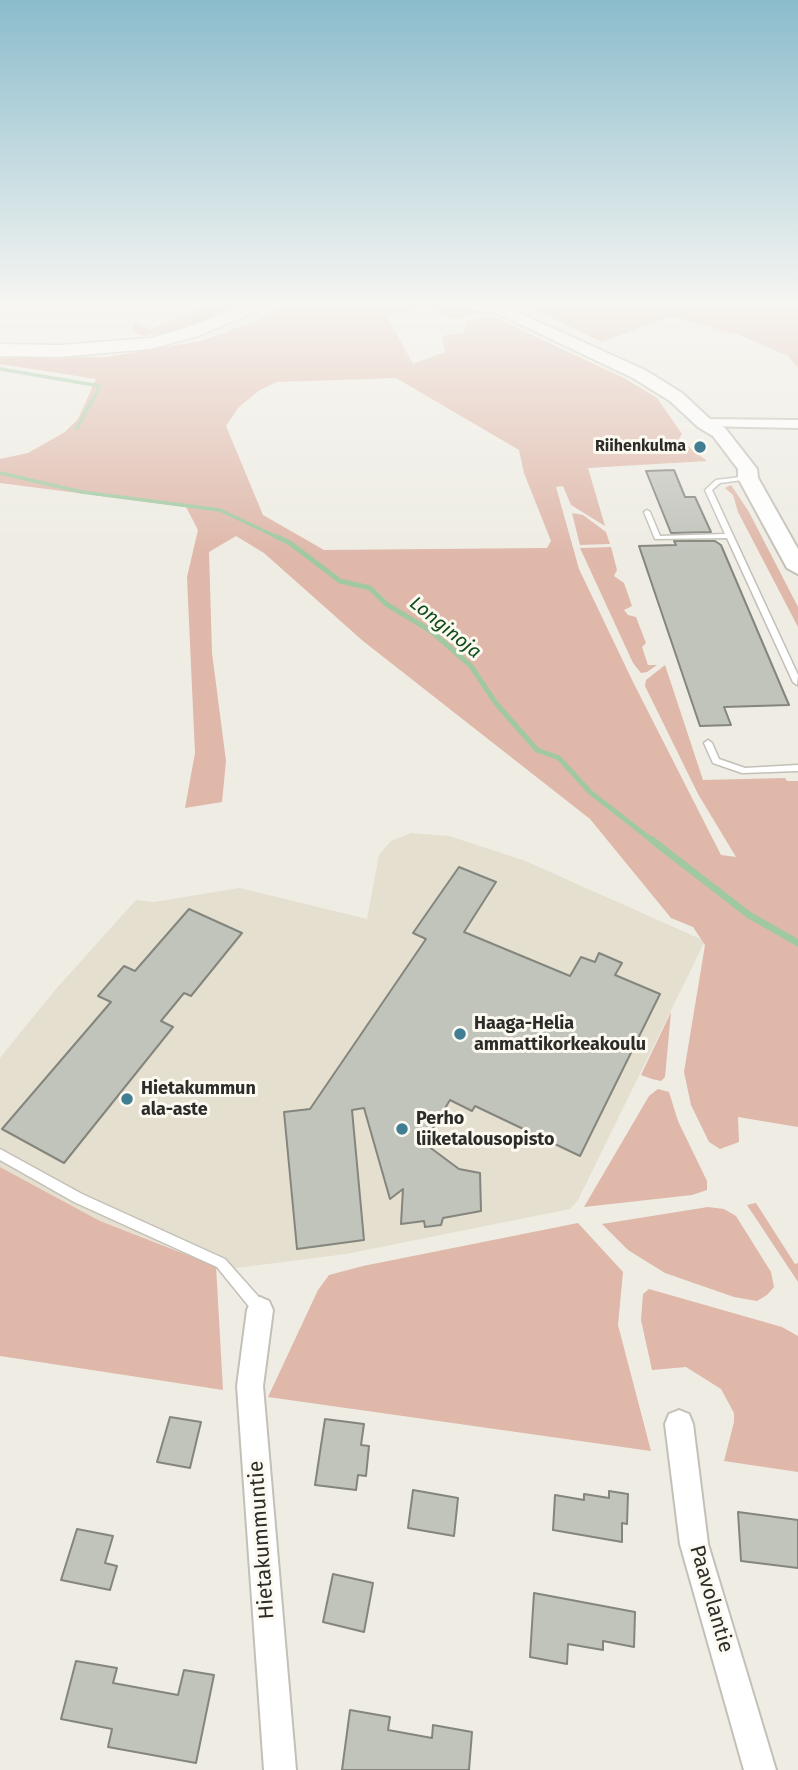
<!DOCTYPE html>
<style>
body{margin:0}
canvas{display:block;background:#eeece3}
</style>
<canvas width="798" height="1770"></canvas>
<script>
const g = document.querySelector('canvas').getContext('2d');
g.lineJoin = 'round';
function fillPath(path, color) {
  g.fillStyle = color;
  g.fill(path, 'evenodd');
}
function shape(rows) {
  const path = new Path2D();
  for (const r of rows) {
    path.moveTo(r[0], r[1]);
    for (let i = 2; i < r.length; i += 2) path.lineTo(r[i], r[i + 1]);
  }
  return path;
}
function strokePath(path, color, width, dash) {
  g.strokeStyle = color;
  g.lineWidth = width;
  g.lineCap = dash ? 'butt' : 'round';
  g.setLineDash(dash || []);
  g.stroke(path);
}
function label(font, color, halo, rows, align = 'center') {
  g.font = font + ' "Fira Sans",sans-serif';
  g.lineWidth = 6;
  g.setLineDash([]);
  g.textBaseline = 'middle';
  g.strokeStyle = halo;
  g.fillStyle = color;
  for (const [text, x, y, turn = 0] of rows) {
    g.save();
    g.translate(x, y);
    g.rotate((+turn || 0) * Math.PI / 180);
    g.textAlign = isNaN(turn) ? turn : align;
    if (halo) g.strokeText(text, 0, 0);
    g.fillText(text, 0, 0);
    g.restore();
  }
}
fillPath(shape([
 [411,833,449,836,523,860,705,941,578,1200,570,1209,346,1254,228,1269,100,1221,0,1167,0,1058,55,990,136,900,154,902,240,888,367,919,379,855,391,841]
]), '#e4dfcf');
fillPath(shape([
 [206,306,249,306,172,331,144,336,133,332,134,322,150,329],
 [285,306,468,306,482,312,453,320,428,307,386,315,413,364,445,352,442,336,464,332,467,321,491,316,624,378,657,398,682,434,679,439,707,461,588,468,605,526,571,505,563,486,556,487,579,569,633,682,721,855,736,857,698,794,645,686,646,680,665,665,703,780,785,778,787,781,798,781,798,1127,738,1117,739,1142,720,1149,709,1142,691,1105,684,1072,705,945,693,927,671,918,590,819,363,641,264,553,236,536,209,552,212,653,226,761,222,802,185,808,195,753,187,577,198,530,186,507,0,483,0,459,28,453,65,432,78,419,96,379,0,364,0,358,106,357,201,341,256,321],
 [396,378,519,450,524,473,551,541,547,548,324,550,263,515,226,426,239,407,260,390,277,382],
 [528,306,798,306,798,368,788,356,739,335,671,316,602,342],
 [731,485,749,512,798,607,798,627,738,512,733,495,725,488],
 [572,513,583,515,606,532,610,544,580,545],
 [611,547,617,570,614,576,624,583,632,606,624,610,628,615,636,617,646,643,642,647,648,665,657,665,647,672,641,673,633,663,580,548],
 [671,1012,665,1077,661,1081,652,1079,641,1075],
 [658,1089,669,1092,678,1121,707,1181,707,1190,692,1195,584,1207,649,1096],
 [0,1167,100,1221,216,1266,223,1390,0,1356],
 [756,1203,795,1264,798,1263,798,1282,747,1205],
 [708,1207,724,1209,736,1216,771,1272,774,1287,767,1295,757,1301,734,1297,665,1273,628,1250,602,1224],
 [578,1223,623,1272,618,1325,651,1451,268,1397,318,1290,329,1275,363,1266],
 [649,1289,782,1327,798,1336,798,1472,724,1461,734,1422,734,1413,721,1389,686,1367,652,1370,641,1320,643,1294]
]), '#dfb8aa');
strokePath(shape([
 [0,369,100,386,77,428],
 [0,473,82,492,220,510,279,538]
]), '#a0c9a1', 3.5);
strokePath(shape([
 [275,536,290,543,340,581,370,588,386,604,431,631,471,666,495,702,537,750,559,758,590,792,654,842]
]), '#a0c9a1', 5);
strokePath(shape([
 [652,840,749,915,798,943]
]), '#a0c9a1', 7);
const building = shape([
 [674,470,685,497,695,497,711,532,671,533,646,471,674,470],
 [674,541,715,541,721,545,789,705,724,707,731,725,700,726,639,546,676,545,674,541],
 [459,867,496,882,464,932,570,976,581,957,595,962,599,953,622,963,615,975,660,994,580,1156,475,1106,472,1111,450,1100,424,1143,459,1169,480,1173,481,1211,443,1218,441,1225,425,1227,424,1221,401,1224,403,1189,390,1199,364,1108,352,1110,364,1240,297,1249,284,1112,310,1109,426,939,413,933,459,867],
 [189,909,242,933,191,996,184,993,161,1021,173,1027,64,1163,2,1129,111,1002,98,996,124,966,135,971,189,909],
 [170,1417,201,1422,190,1468,157,1462,170,1417],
 [325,1419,364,1424,361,1445,369,1446,366,1476,358,1475,356,1490,315,1485,325,1419],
 [413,1490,458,1498,454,1536,408,1528,413,1490],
 [609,1491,628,1494,627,1524,622,1523,622,1542,553,1530,555,1495,584,1500,584,1494,609,1498,609,1491],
 [738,1512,798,1520,798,1568,741,1561,738,1512],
 [77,1529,113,1536,105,1563,117,1566,110,1590,61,1580,77,1529],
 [333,1574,373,1583,364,1632,323,1622,333,1574],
 [534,1593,635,1612,634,1647,603,1641,603,1650,568,1644,567,1664,530,1657,534,1593],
 [76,1661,117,1668,113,1683,178,1695,184,1670,214,1675,196,1763,108,1747,112,1729,61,1719,76,1661],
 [350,1710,390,1717,388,1730,432,1738,433,1725,472,1732,469,1770,342,1770,350,1710]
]);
fillPath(building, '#c1c4bb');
strokePath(building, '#84867e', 2);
const service = shape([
 [748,476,750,477,750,479,720,483,712,490,798,675,797,685,793,682,727,538,655,539,644,512,647,510,650,512,660,536,725,534,705,490,716,480,748,476],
 [708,740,712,743,719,759,745,768,798,765,798,771,742,773,713,763,704,743,708,740],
 [0,1149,82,1194,225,1259,265,1304,266,1309,265,1314,260,1315,255,1314,217,1267,74,1202,0,1160,0,1149]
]);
const minor = shape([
 [704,419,798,420,798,428,700,426,698,423,704,419],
 [260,1297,269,1301,273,1310,263,1386,296,1770,264,1770,237,1386,247,1310,251,1301,260,1297],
 [679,1410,689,1414,693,1424,708,1544,776,1770,744,1770,680,1544,665,1424,669,1414,679,1410]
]);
const secondary = shape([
 [482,306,503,306,645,370,682,393,710,419,725,428,757,469,758,478,798,549,798,574,787,568,738,478,738,469,713,436,698,427,670,401,633,378,482,306]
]);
const primary = shape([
 [243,306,269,306,198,336,150,349,60,357,0,356,0,344,60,345,150,338,186,328,243,306]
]);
strokePath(service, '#c3c0b7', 3);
strokePath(minor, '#c3c0b7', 4);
strokePath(secondary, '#c3c0b7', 4);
strokePath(primary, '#c3c0b7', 3);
fillPath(service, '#fff');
fillPath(minor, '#fff');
fillPath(secondary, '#fff');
fillPath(primary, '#fff');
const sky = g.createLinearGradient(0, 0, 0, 554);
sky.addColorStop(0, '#8bbccc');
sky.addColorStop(0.55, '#f7f6f2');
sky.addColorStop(1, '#f7f6f200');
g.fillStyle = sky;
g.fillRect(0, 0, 798, 554);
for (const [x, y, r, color] of [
 [700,447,7,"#417e94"],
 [460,1034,7,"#417e94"],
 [127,1099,7,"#417e94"],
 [402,1129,7,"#417e94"]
]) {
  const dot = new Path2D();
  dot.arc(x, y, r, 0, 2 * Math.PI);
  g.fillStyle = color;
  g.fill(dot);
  strokePath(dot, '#fcf9f0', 2.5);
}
label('bold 16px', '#2d2c29', '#fcf9f0', [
 ["Riihenkulma",686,447]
], 'right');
label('bold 18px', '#2d2c29', '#fcf9f0', [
 ["Haaga-Helia",474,1024],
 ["ammattikorkeakoulu",474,1045],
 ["Hietakummun",141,1089],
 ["ala-aste",141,1110],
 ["Perho",416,1119],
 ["liiketalousopisto",416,1140]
], 'left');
label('italic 19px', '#104c1a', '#fcf9f0', [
 ["Longinoja",445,628,39]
]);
label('21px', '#2d2c29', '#fcf9f0', [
 ["Hietakummuntie",262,1540,-94],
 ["Paavolantie",711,1599,74]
]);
</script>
